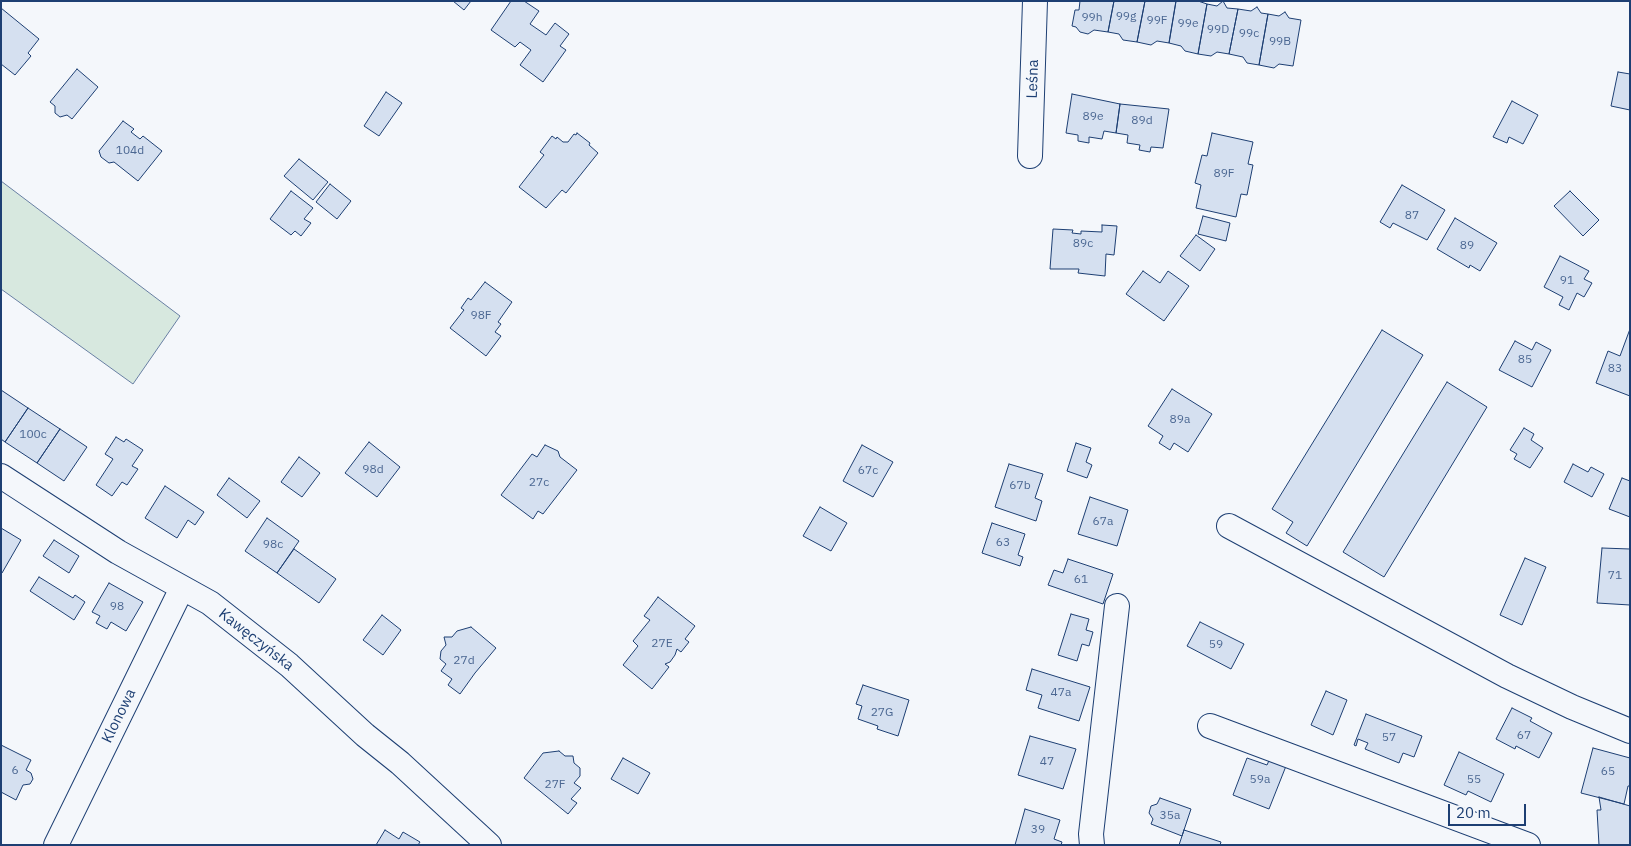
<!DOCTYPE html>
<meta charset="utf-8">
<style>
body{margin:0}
#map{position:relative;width:1631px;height:846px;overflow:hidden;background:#f4f7fb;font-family:"IBM Plex Sans",sans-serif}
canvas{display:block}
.frame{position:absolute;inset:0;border:2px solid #1d3f73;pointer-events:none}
.scale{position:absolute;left:1448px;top:804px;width:78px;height:22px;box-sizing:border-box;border:2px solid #1d3f73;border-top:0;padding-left:6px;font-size:15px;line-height:18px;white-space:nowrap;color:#1d3f73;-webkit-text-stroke:4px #f4f7fb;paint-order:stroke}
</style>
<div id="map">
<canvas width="1631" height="846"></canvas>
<div class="frame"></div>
<div class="scale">20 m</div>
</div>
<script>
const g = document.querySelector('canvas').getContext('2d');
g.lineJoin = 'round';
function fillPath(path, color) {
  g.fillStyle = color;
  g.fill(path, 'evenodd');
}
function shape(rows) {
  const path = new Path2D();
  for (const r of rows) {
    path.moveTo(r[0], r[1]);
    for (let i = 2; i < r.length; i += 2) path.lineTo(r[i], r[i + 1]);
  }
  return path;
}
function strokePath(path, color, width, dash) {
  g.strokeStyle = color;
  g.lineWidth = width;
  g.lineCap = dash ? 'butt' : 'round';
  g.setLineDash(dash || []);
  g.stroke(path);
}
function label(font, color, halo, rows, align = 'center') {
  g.font = font + ' "IBM Plex Sans",sans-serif';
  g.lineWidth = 4;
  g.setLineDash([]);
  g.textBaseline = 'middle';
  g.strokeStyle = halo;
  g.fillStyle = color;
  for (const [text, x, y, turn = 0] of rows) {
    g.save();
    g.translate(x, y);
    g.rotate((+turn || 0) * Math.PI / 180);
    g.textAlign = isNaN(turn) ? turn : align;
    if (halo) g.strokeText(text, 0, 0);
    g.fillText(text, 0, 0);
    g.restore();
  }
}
const green = shape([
 [1,181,180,316,133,384,1,289,1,181]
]);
fillPath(green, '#d7e8df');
strokePath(green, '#687fa3', 1);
const building = shape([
 [453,1,471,1,464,10,453,1],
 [511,1,524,1,539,11,530,24,546,35,555,23,569,34,560,46,566,50,543,82,520,65,531,50,520,42,515,47,491,30,511,1],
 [1080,1,1114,1,1108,32,1094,30,1088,34,1080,32,1076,27,1072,26,1075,10,1079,10,1080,1],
 [1114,1,1145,1,1137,42,1123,40,1119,34,1108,32,1114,1],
 [1145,1,1176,1,1169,43,1157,41,1151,45,1137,42,1145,1],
 [1176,1,1198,1,1207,4,1198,54,1185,51,1181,46,1169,43,1176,1],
 [1223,1,1227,8,1238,9,1229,54,1217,52,1211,56,1198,54,1207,4,1217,6,1223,1],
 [1257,7,1261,13,1268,14,1259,65,1247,63,1243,57,1229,54,1238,9,1251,11,1257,7],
 [1,8,39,39,28,53,31,56,15,75,1,64,1,8],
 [1285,12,1289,18,1301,20,1293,66,1279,64,1274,68,1259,65,1268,14,1279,16,1285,12],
 [77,69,98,87,72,119,67,115,60,117,55,113,55,106,50,102,77,69],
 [1618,72,1630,74,1630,110,1611,106,1618,72],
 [386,92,402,103,379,136,364,126,386,92],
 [1072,94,1120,104,1116,133,1104,131,1102,139,1089,137,1089,143,1078,141,1078,135,1066,133,1072,94],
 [1512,101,1538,115,1523,144,1509,137,1507,143,1493,137,1512,101],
 [1120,104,1169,109,1163,148,1151,147,1150,152,1139,150,1140,145,1127,143,1128,135,1116,133,1120,104],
 [123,121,134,129,131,132,140,139,143,136,162,151,138,181,114,162,109,163,101,157,99,151,123,121],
 [577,133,590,143,589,145,598,153,566,193,562,190,546,208,519,187,544,155,540,152,552,136,556,139,557,137,563,142,568,142,574,134,576,135,577,133],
 [1212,133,1253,142,1248,164,1253,165,1247,195,1241,194,1236,217,1196,208,1201,185,1195,183,1202,155,1207,156,1212,133],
 [299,159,328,182,313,200,284,176,299,159],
 [330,184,351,201,337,219,316,202,330,184],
 [1402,185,1445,210,1427,240,1393,223,1390,228,1380,222,1402,185],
 [291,191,313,208,304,219,311,223,301,236,295,231,291,235,270,219,291,191],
 [1570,191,1599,220,1583,236,1554,206,1570,191],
 [1203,216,1230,223,1226,241,1198,234,1203,216],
 [1455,218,1497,243,1480,271,1470,265,1469,268,1437,249,1455,218],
 [1102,225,1117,226,1114,255,1106,254,1105,276,1078,273,1079,269,1050,269,1053,229,1073,230,1072,233,1081,234,1081,231,1102,232,1102,225],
 [1196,235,1215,249,1200,271,1180,256,1196,235],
 [1560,256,1589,271,1584,279,1592,283,1584,297,1577,293,1569,310,1559,305,1563,297,1544,287,1560,256],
 [1143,271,1160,283,1168,271,1189,286,1164,321,1126,294,1143,271],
 [485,282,512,302,498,322,501,324,495,332,501,336,486,356,450,328,464,310,461,308,468,298,471,300,485,282],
 [1630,329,1630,396,1596,383,1608,351,1620,356,1630,329],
 [1382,330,1423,355,1307,546,1286,533,1293,522,1272,509,1382,330],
 [1515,341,1532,350,1536,342,1551,350,1532,387,1499,370,1515,341],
 [1447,382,1487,407,1384,577,1343,552,1447,382],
 [1172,389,1212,414,1188,452,1174,443,1170,450,1159,443,1163,436,1148,426,1172,389],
 [1,390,28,408,5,442,1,439,1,390],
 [28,408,60,429,37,463,5,442,28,408],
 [1524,428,1534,434,1531,440,1543,448,1530,468,1514,459,1517,454,1510,450,1524,428],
 [60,429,87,447,64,481,37,463,60,429],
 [116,437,124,442,126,439,143,450,132,466,138,469,127,485,122,482,112,496,96,485,113,459,105,454,116,437],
 [369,442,400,467,377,497,345,473,369,442],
 [1076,443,1091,448,1086,462,1092,465,1087,478,1067,471,1076,443],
 [545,445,558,451,560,457,577,470,543,514,538,511,533,519,501,495,532,454,537,457,545,445],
 [862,445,893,462,873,497,843,481,862,445],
 [299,457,320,473,302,497,281,482,299,457],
 [1009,464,1043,474,1035,498,1042,501,1036,521,995,507,1009,464],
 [1573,464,1588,472,1591,467,1604,474,1592,497,1564,482,1573,464],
 [229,478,260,501,247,518,217,495,229,478],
 [1622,478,1630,481,1630,517,1609,509,1622,478],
 [165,486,204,512,195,525,188,520,177,538,145,518,165,486],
 [1090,497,1128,510,1117,546,1078,534,1090,497],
 [820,507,847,523,831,551,803,536,820,507],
 [267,518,299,541,277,573,245,551,267,518],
 [992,523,1025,534,1018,555,1023,557,1020,566,982,553,992,523],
 [1,528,21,540,2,573,1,572,1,528],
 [54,540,79,556,69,573,43,556,54,540],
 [1602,548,1630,549,1630,605,1597,603,1602,548],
 [294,549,336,579,319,603,277,573,294,549],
 [1525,558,1546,567,1522,625,1500,615,1525,558],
 [1068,559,1113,574,1103,604,1048,585,1054,570,1063,573,1068,559],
 [39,577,73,598,75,595,85,602,74,620,30,591,39,577],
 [109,583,143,602,126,631,111,622,107,629,96,623,100,616,92,612,109,583],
 [658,597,695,626,685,639,689,642,681,652,677,649,675,655,670,662,665,664,669,667,652,689,623,665,638,646,633,641,650,620,644,616,658,597],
 [1071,614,1089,619,1086,630,1093,632,1089,646,1082,644,1077,661,1058,655,1071,614],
 [382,615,401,630,383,655,363,640,382,615],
 [1200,622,1244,644,1231,669,1187,646,1200,622],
 [471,627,496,648,475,673,460,694,448,685,452,679,441,671,446,664,440,659,441,651,446,645,444,637,452,637,457,631,471,627],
 [1032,669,1090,687,1079,721,1038,708,1042,695,1026,690,1032,669],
 [863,685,909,700,898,736,877,729,878,726,858,719,862,706,856,704,863,685],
 [1326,691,1347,700,1333,735,1311,725,1326,691],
 [1512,708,1532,718,1530,721,1552,733,1539,758,1516,746,1515,749,1496,739,1512,708],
 [1366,714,1422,736,1414,757,1403,753,1399,763,1365,749,1368,743,1358,739,1356,746,1354,745,1366,714],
 [1030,736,1076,749,1063,789,1018,775,1030,736],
 [1,745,31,760,26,770,31,773,33,779,30,784,23,785,16,800,1,792,1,745],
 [1593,748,1630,758,1630,786,1628,786,1624,804,1581,793,1593,748],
 [559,751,565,756,573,756,574,763,580,768,580,776,574,783,581,788,571,799,577,803,568,814,524,778,543,753,559,751],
 [1459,752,1504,774,1491,802,1468,791,1466,795,1444,785,1459,752],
 [1272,754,1288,761,1269,809,1233,795,1247,758,1267,765,1272,754],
 [623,758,650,773,638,794,611,779,623,758],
 [1599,797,1630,806,1630,845,1599,845,1597,810,1601,810,1599,797],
 [1160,798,1191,809,1182,836,1151,824,1153,819,1149,813,1151,806,1157,804,1160,798],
 [1025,809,1060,820,1054,839,1062,842,1061,845,1015,845,1025,809],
 [385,830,399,839,403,832,420,842,418,845,376,845,385,830],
 [1184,830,1221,842,1220,845,1179,845,1184,830]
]);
fillPath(building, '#d5e0f0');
strokePath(building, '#1d3f73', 1);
const street = shape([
 [1030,156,1035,1],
 [1,476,118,552,210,603,289,665,365,735,400,763,489,845],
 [1229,526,1507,676,1572,707,1630,731],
 [1210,726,1528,845],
 [56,845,182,588],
 [1092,845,1091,834,1117,606]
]);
strokePath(street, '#1d3f73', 26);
strokePath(street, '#f4f7fb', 24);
label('12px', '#4b6792', null, [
 ["99g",1126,17],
 ["99h",1092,18],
 ["99F",1157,21],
 ["99e",1188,24],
 ["99D",1218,30],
 ["99c",1249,34],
 ["99B",1280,42],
 ["89e",1093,117],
 ["89d",1142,121],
 ["104d",130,151],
 ["89F",1224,174],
 ["87",1412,216],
 ["89c",1083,244],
 ["89",1467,246],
 ["91",1567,281],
 ["98F",481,316],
 ["85",1525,360],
 ["83",1615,369],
 ["89a",1180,420],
 ["100c",33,435],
 ["98d",373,470],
 ["67c",868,471],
 ["27c",539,483],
 ["67b",1020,486],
 ["67a",1103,522],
 ["63",1003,543],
 ["98c",273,545],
 ["71",1615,576],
 ["61",1081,580],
 ["98",117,607],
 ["27E",662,644],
 ["59",1216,645],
 ["27d",464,661],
 ["47a",1061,693],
 ["27G",882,713],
 ["67",1524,736],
 ["57",1389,738],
 ["47",1047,762],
 ["6",15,771],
 ["65",1608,772],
 ["59a",1260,780],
 ["55",1474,780],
 ["27F",555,785],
 ["35a",1170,816],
 ["39",1038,830]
]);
label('15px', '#1d3f73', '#f4f7fb', [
 ["Leśna",1033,79,-88],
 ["Kawęczyńska",256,640,38],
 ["Klonowa",119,716,-64]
]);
</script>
